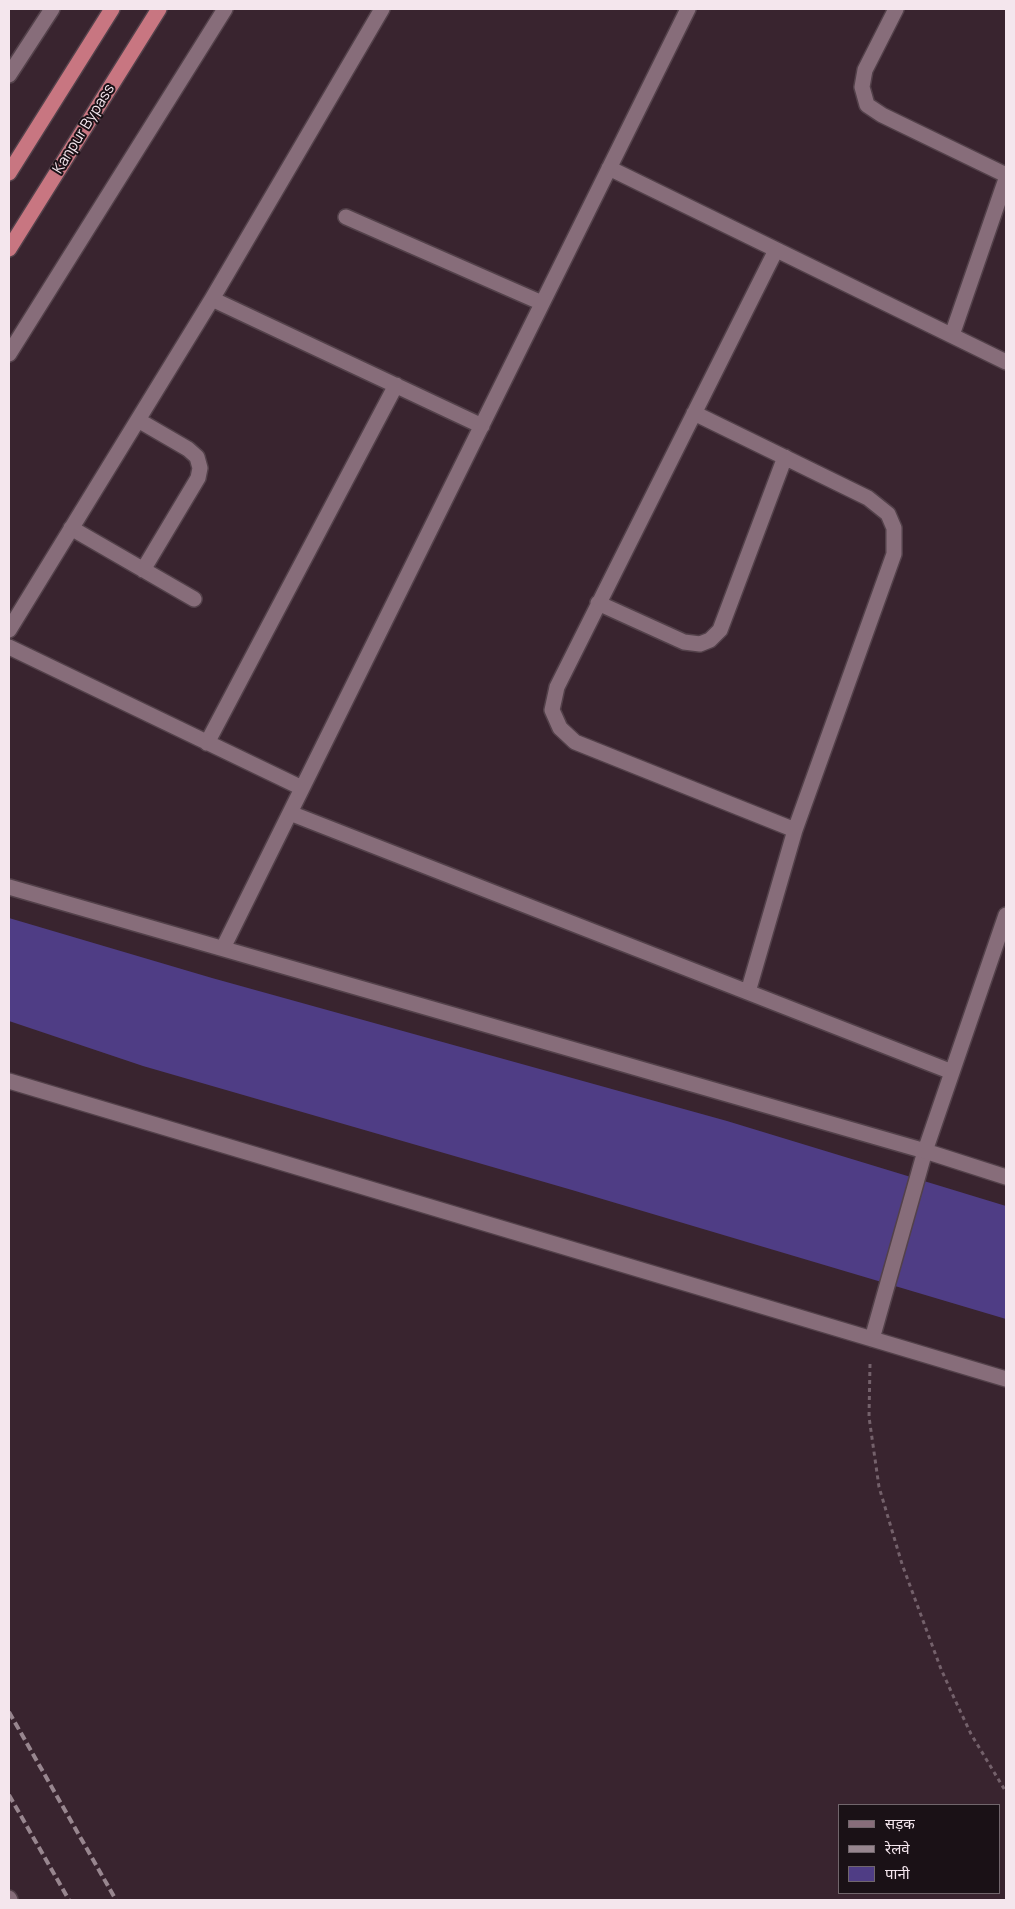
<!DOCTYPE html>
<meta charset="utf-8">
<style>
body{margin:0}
#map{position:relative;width:1015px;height:1909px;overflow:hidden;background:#39242f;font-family:Manrope,"Noto Sans Devanagari",sans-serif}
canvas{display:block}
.frame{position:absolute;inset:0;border:10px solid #f4e6ed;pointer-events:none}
.legend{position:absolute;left:838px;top:1804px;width:162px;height:90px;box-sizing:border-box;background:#1a1116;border:1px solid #71666c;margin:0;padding:6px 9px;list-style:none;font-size:15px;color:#f4e6ed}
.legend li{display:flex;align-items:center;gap:10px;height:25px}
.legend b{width:25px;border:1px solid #71666c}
</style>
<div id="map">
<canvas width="1015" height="1909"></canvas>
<div class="frame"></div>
<ul class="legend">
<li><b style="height:6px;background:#876d7a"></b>सड़क</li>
<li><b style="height:6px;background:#98868f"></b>रेलवे</li>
<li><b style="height:14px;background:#4f3d85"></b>पानी</li>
</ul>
</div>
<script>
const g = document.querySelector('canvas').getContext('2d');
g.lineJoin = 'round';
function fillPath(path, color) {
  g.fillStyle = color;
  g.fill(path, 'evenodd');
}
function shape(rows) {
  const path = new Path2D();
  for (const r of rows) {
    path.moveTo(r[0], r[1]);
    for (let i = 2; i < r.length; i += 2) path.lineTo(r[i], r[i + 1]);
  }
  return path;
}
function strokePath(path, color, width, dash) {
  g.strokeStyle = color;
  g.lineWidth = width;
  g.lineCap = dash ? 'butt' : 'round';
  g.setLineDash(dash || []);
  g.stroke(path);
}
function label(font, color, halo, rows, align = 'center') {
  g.font = font + ' Manrope,sans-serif';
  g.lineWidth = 4;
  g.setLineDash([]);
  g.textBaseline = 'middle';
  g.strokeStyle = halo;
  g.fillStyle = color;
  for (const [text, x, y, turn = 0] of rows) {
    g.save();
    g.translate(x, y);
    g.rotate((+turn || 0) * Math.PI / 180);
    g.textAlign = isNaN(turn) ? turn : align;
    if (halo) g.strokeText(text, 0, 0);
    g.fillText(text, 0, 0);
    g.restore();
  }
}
fillPath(shape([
 [9,918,212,978,727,1121,1006,1206,1006,1319,572,1190,143,1066,9,1021]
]), '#4f3d85');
const service = shape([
 [9,1081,1006,1379],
 [872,1339,925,1151],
 [9,1898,10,1900]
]);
const minor = shape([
 [896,9,865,70,862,87,867,105,882,115,1006,175],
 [609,168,1006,362],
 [346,217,542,303],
 [212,299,482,426],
 [952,335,1006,179],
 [694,413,868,498,888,514,894,528,894,554,795,830],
 [138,420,188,449,197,457,200,468,198,478,143,570],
 [71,528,194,599],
 [598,603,684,642,700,644,710,640,720,630,785,457],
 [9,630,212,299,382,9],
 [9,647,302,788],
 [207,743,396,385],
 [290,813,952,1072],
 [9,887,925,1151,1006,1177],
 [223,948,688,9],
 [748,992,795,830,575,742,560,728,552,710,557,687,776,250],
 [925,1151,1006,915]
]);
const secondary = shape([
 [9,75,52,9],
 [9,354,225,9]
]);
const trunk = shape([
 [9,173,112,9],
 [9,249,159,9]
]);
strokePath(service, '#53414a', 18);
strokePath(minor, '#53414a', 18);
strokePath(secondary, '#53414a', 18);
strokePath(trunk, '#53414a', 18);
strokePath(shape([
 [870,1364,869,1417,879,1487,902,1564,941,1669,955,1700,971,1734,1006,1792]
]), '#74616b', 3, [4, 4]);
strokePath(service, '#876d7a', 15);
strokePath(minor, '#876d7a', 15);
strokePath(secondary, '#876d7a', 15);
strokePath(trunk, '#c87681', 15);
strokePath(shape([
 [9,1712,116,1900],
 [9,1795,69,1900]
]), '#98868f', 4, [8, 4]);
label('15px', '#f4e6ed', '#1a1116', [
 ["Kanpur Bypass",84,129,-58]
]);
</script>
